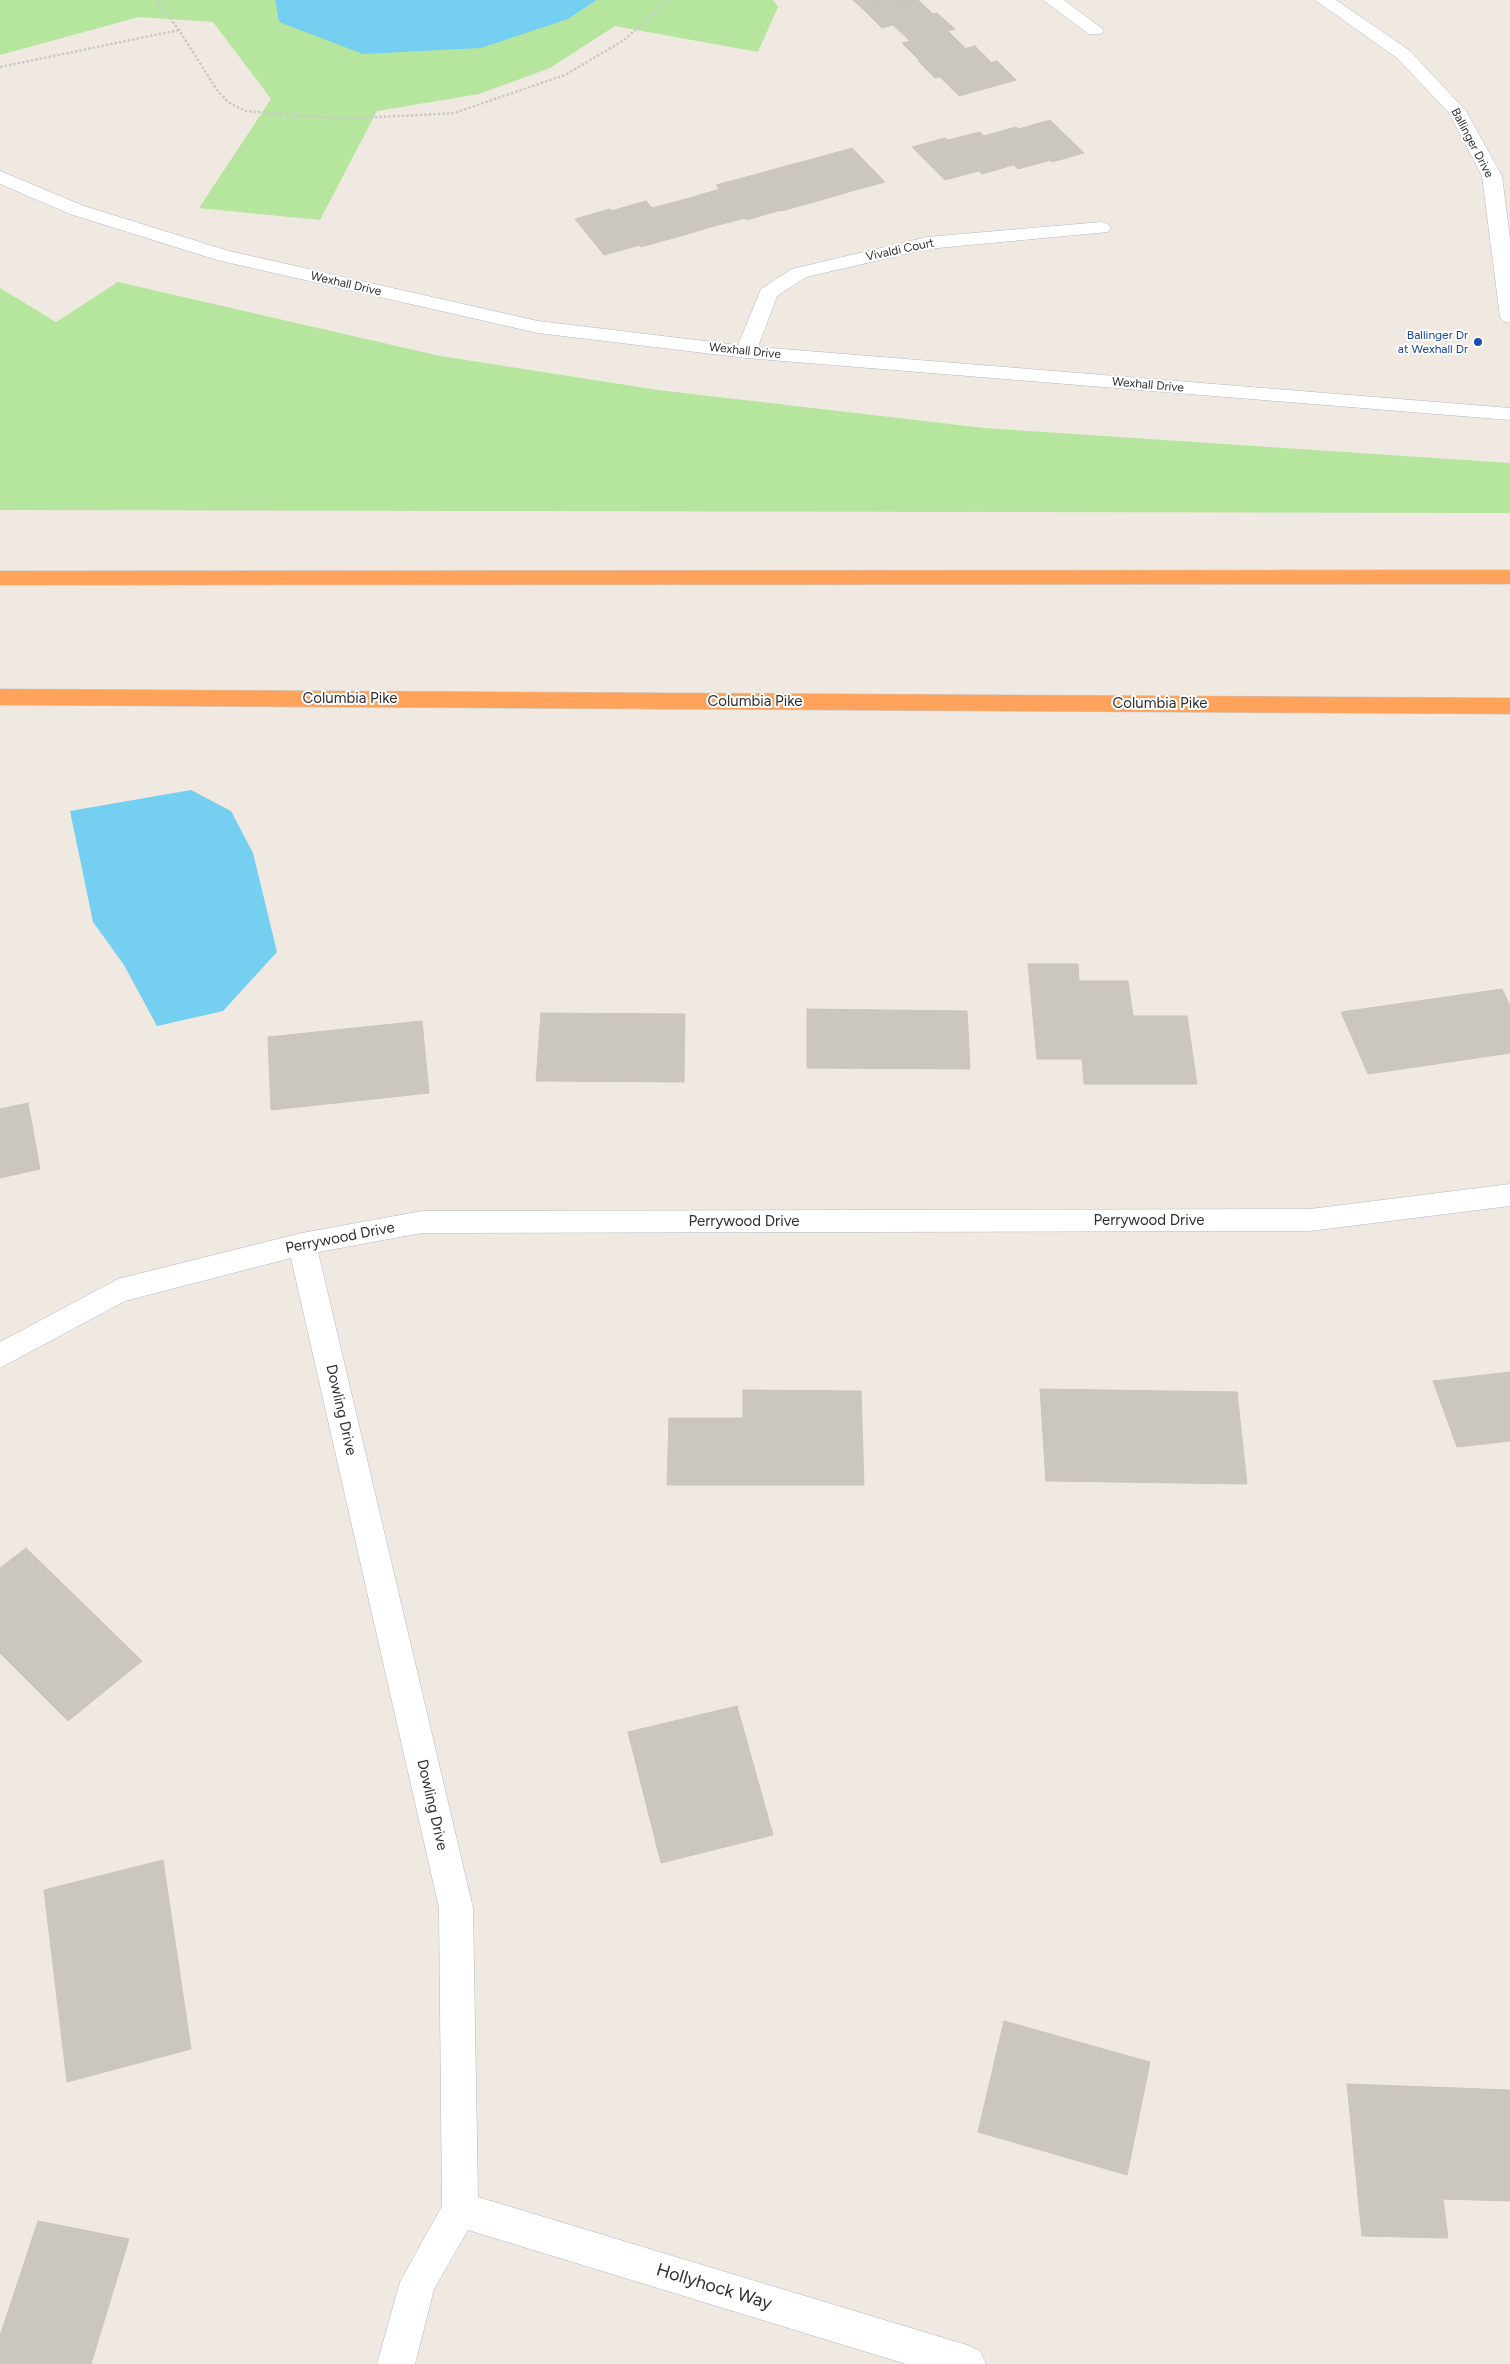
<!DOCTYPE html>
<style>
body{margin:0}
canvas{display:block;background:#efe9e1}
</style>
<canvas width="1510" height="2364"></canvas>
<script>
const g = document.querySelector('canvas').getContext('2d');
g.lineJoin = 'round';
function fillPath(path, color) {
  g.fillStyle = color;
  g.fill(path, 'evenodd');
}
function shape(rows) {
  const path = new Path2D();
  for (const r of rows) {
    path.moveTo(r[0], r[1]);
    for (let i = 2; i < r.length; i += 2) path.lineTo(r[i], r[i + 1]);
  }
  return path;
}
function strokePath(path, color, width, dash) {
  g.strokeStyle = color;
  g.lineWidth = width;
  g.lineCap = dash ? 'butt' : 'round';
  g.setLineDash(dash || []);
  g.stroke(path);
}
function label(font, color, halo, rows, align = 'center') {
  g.font = font + ' Figtree,sans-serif';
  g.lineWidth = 4;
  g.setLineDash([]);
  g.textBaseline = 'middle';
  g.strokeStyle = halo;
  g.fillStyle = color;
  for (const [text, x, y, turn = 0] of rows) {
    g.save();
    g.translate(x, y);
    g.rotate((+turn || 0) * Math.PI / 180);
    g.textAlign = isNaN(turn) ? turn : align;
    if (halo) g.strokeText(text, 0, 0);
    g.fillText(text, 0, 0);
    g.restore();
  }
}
fillPath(shape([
 [0,0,275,0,280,22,568,19,597,0,773,0,778,7,758,52,615,26,550,68,479,94,377,111,320,220,199,208,271,99,213,22,139,17,0,55],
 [118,282,440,356,658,390,984,428,1510,463,1510,513,0,510,0,288,56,322]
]), '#b6e59e');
fillPath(shape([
 [275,0,597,0,568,19,481,48,363,54,279,22],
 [191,790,231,811,253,853,277,952,223,1011,157,1026,124,965,93,922,70,811]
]), '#75cff0');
const building = shape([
 [853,0,908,0,865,11,853,0],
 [908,0,918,0,933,14,882,28,865,11,908,0],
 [937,13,955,29,910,41,893,25,937,13],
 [948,31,965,48,920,61,902,43,948,31],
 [975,46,992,63,935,78,918,61,975,46],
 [997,61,1016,80,959,96,940,77,997,61],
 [1050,120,1084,153,1052,162,1018,129,1050,120],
 [1016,127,1018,129,1051,160,1018,169,984,136,1016,127],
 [980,132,1013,165,982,174,948,140,980,132],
 [945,138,948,140,979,171,945,180,912,147,945,138],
 [852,148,885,182,852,191,820,157,852,148],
 [820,157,852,191,818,201,786,166,820,157],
 [786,166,818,201,781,211,750,176,786,166],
 [750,176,781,210,747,220,716,185,750,176],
 [720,189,745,218,711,227,686,199,720,189],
 [686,199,711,227,677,237,652,208,686,199],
 [646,201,652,208,677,237,641,247,611,211,646,201],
 [610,209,611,211,640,245,604,255,575,219,610,209],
 [1028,964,1078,964,1079,981,1128,981,1133,1016,1187,1016,1197,1084,1084,1084,1082,1059,1037,1059,1028,964],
 [1502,989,1510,1006,1510,1053,1368,1074,1341,1012,1502,989],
 [807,1009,967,1011,970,1069,807,1068,807,1009],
 [541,1013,685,1014,684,1082,536,1081,541,1013],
 [422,1021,429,1093,271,1110,268,1037,422,1021],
 [28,1103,40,1169,0,1178,0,1109,28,1103],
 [1510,1372,1510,1441,1457,1447,1433,1381,1510,1372],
 [1040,1389,1237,1392,1247,1484,1046,1481,1040,1389],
 [743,1390,861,1391,864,1485,667,1485,669,1418,743,1418,743,1390],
 [26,1548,142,1661,68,1721,0,1653,0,1568,26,1548],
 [737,1706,773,1835,661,1863,628,1732,737,1706],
 [163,1860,191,2049,67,2082,44,1890,163,1860],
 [1004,2021,1150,2062,1127,2175,978,2132,1004,2021],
 [1347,2084,1510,2090,1510,2201,1443,2199,1448,2238,1362,2236,1347,2084],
 [38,2221,129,2239,91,2364,0,2364,0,2336,38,2221]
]);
fillPath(building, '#cbc7bf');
strokePath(building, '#cbc5ba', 1);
const minor = shape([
 [1043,0,1064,0,1104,30,1101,34,1089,34,1043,0],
 [1315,0,1336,0,1409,50,1466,111,1502,176,1510,239,1510,323,1503,321,1500,317,1482,176,1449,113,1397,58,1315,0],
 [0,171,84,206,229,251,538,321,738,345,761,289,792,269,927,237,1101,222,1108,224,1111,228,1108,232,927,249,806,277,777,296,758,347,1510,408,1510,420,746,358,538,333,217,260,70,214,0,184,0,171],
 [1510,1184,1510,1206,1310,1231,422,1233,318,1252,473,1908,478,2197,967,2345,980,2351,986,2364,906,2364,468,2230,434,2289,415,2364,377,2364,400,2282,442,2206,439,1908,291,1258,125,1301,0,1368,0,1342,118,1279,302,1233,422,1211,1310,1209,1510,1184]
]);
const highway = shape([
 [1510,570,1510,584,0,585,0,571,1510,570],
 [0,689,1510,698,1510,714,0,705,0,689]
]);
strokePath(minor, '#b4b7c1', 1);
strokePath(highway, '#c9c9c9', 1);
strokePath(shape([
 [156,0,179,30,217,90,228,102,245,111,345,119,454,113,565,75,624,40,669,0],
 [0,67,179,30]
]), '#c9c9c9', 2.5, [2.5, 2]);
fillPath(minor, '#fff');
fillPath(highway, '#ffa35c');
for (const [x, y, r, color] of [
 [1478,342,5,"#1a4fb4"]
]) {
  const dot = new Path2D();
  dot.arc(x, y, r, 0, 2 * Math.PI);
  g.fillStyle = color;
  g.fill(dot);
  strokePath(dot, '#fff', 2);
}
label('12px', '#2e2e2e', '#fff', [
 ["Ballinger Drive",1472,143,62],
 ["Vivaldi Court",900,250,-12],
 ["Wexhall Drive",346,284,13],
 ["Wexhall Drive",745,351,6],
 ["Wexhall Drive",1148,385,5]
]);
label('12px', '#164399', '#fff', [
 ["Ballinger Dr",1468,335],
 ["at Wexhall Dr",1468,349]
], 'right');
label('15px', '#2e2e2e', '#fff', [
 ["Columbia Pike",350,699],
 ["Columbia Pike",755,702],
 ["Columbia Pike",1160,704],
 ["Perrywood Drive",1149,1221],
 ["Perrywood Drive",744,1222],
 ["Perrywood Drive",340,1238,-11],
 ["Dowling Drive",341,1410,77],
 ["Dowling Drive",432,1805,77]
]);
label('18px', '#2e2e2e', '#fff', [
 ["Hollyhock Way",714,2287,17]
]);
</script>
